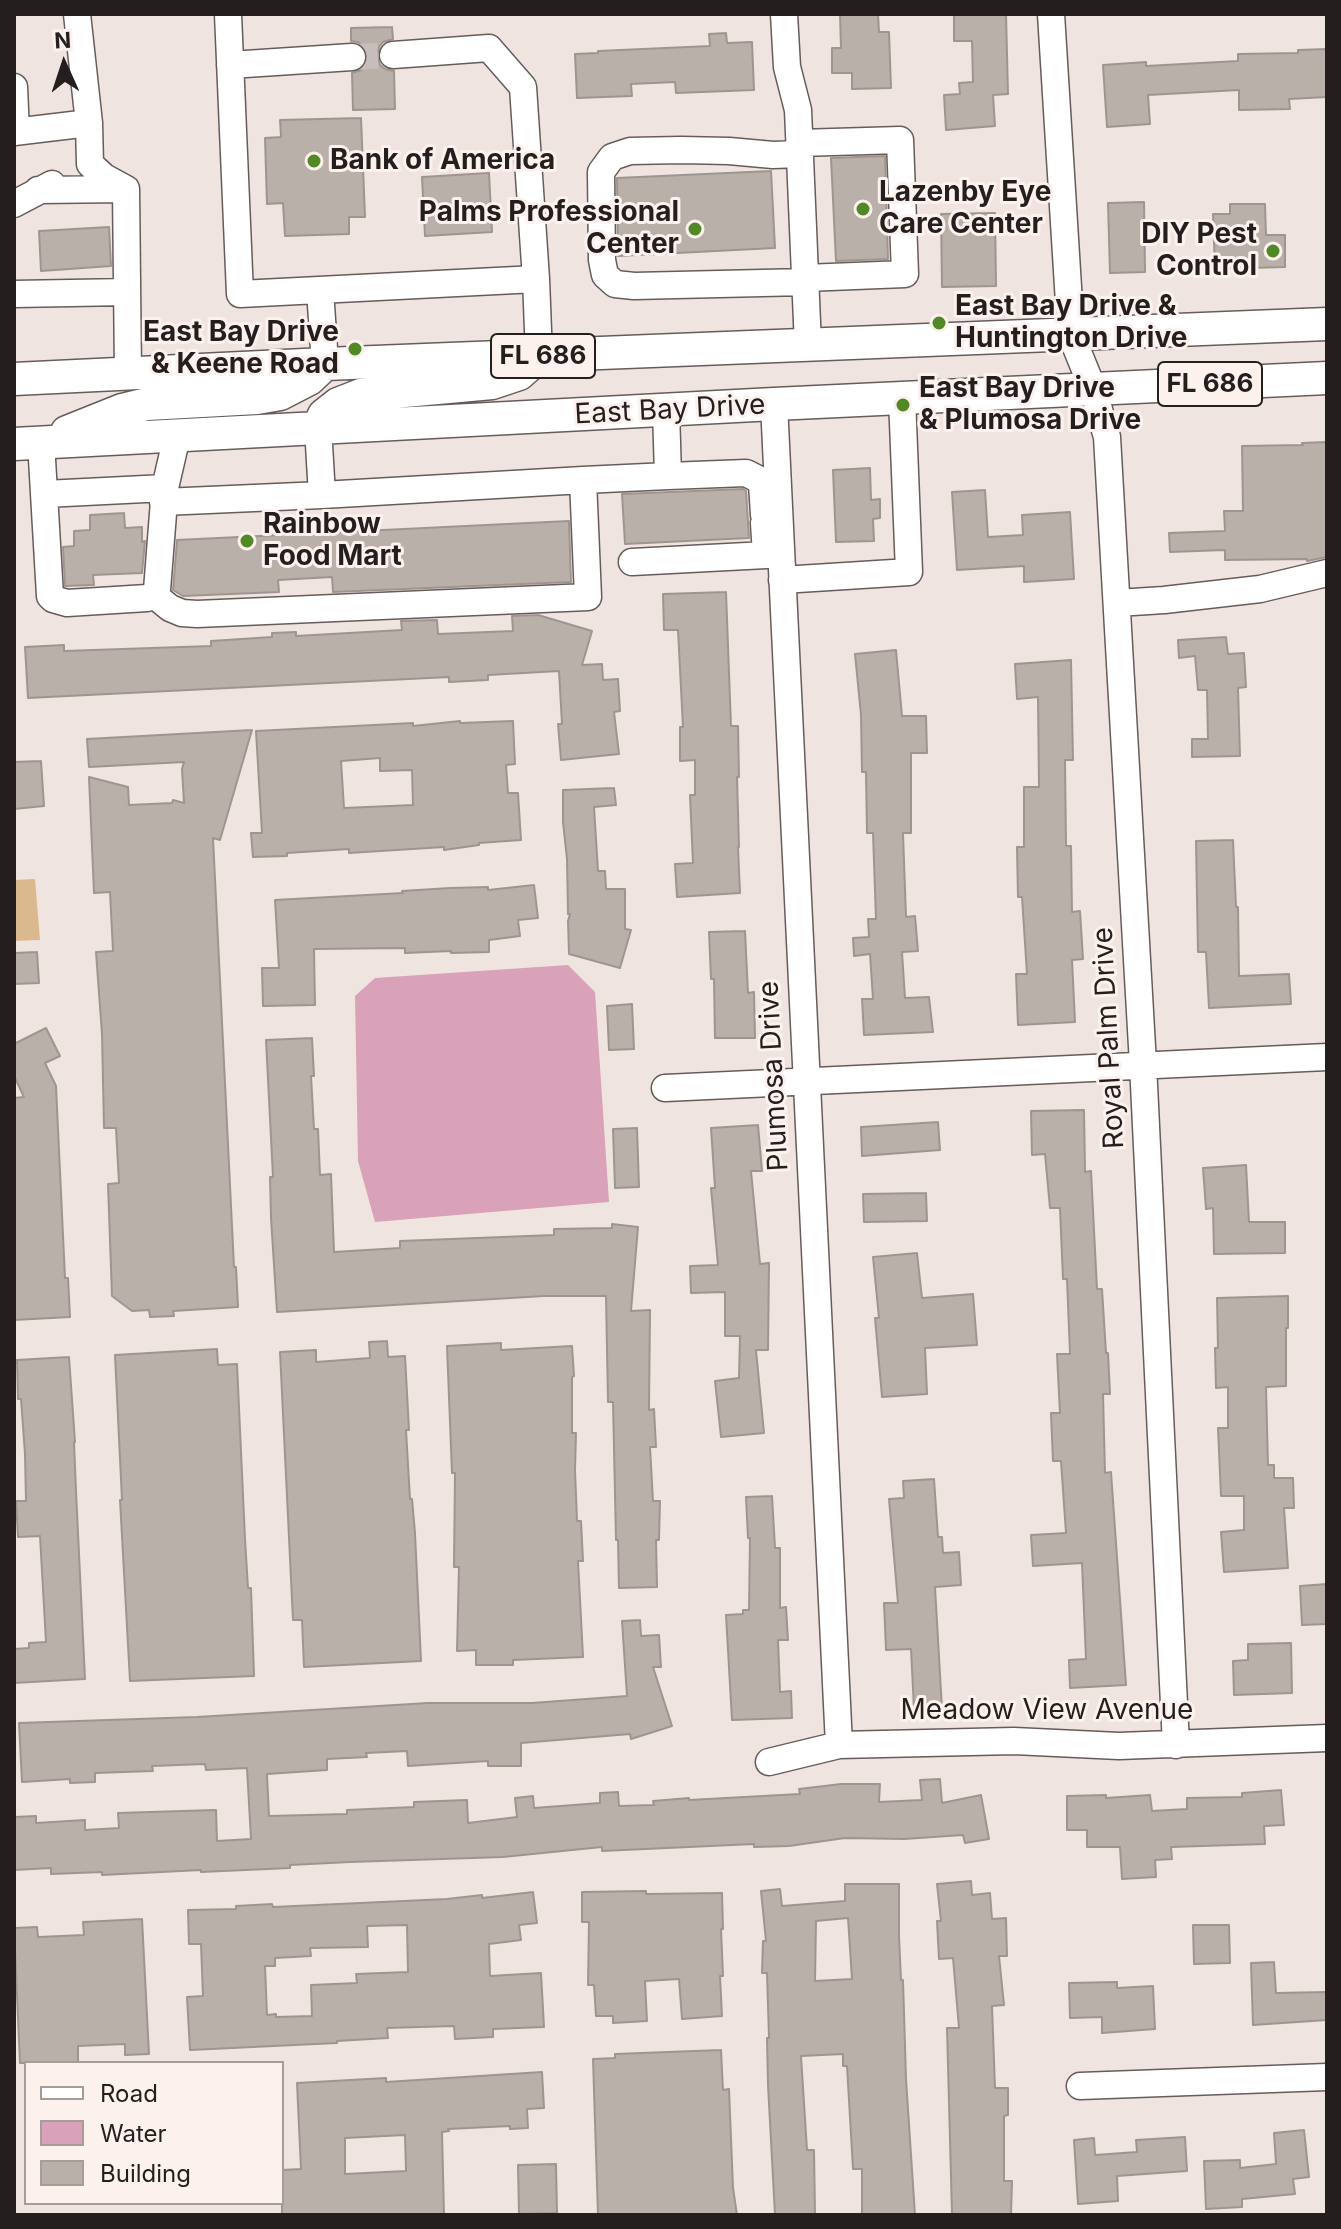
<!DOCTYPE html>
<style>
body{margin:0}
#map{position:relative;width:1341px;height:2229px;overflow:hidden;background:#f0e4e1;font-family:Inter,sans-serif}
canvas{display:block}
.frame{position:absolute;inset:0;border:16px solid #231f1e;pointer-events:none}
.legend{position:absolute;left:24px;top:2061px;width:260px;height:144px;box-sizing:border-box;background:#fdf1ee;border:2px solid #a69d9b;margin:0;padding:10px 14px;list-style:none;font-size:24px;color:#231f1e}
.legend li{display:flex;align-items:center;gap:16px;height:40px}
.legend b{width:40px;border:2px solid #a69d9b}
.north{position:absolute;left:24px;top:24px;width:80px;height:80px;-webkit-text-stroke:6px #fdf1ee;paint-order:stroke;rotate:357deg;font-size:22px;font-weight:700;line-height:32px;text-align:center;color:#231f1e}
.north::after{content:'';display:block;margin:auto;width:28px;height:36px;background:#231f1e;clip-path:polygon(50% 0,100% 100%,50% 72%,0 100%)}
</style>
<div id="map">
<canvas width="1341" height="2229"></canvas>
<div class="frame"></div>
<ul class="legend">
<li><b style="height:10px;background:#fff"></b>Road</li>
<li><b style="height:22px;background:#d9a2b9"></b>Water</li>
<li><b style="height:22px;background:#bab0aa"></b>Building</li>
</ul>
<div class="north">N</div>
</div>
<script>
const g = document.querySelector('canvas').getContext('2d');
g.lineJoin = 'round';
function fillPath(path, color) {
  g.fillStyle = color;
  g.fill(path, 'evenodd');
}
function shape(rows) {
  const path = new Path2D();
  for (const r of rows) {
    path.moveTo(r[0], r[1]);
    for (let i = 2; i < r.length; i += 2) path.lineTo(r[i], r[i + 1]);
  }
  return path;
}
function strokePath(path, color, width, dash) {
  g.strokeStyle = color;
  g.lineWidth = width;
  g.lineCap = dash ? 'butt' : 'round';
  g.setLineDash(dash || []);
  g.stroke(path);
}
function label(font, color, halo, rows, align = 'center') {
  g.font = font + ' Inter,sans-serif';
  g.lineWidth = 6;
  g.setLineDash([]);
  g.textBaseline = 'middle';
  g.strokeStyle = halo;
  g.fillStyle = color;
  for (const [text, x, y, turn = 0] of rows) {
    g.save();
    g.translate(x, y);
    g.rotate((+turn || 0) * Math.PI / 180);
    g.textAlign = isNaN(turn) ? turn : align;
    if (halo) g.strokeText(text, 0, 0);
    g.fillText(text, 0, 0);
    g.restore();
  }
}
fillPath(shape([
 [35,879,40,940,14,941,14,880]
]), '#dab98e');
fillPath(shape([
 [568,965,595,992,609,1202,375,1222,358,1161,355,996,375,978]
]), '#d9a2b9');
const building = shape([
 [840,14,878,14,879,32,889,32,891,88,852,89,852,73,832,73,832,48,841,48,840,14],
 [954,14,1006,14,1008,94,993,95,995,126,946,130,944,95,960,94,959,83,973,82,972,41,954,41,954,14],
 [392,27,393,39,383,42,379,47,377,55,380,65,385,69,394,71,395,109,353,110,352,73,361,70,366,65,368,57,365,48,358,42,351,41,351,28,392,27],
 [726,33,727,43,752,42,754,90,676,93,675,82,631,84,632,96,577,98,575,54,598,53,598,51,710,46,709,34,726,33],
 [1327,49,1327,97,1289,99,1290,109,1239,110,1239,90,1148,95,1150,124,1107,127,1103,65,1146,62,1146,66,1238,61,1238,54,1298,53,1298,50,1327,49],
 [361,118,365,217,349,217,349,234,285,236,283,203,267,204,265,138,281,137,280,120,361,118],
 [885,156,888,259,836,261,831,158,885,156],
 [771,171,775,248,618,256,617,178,771,171],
 [489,173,492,232,425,236,422,177,489,173],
 [1144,202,1145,272,1110,273,1108,203,1144,202],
 [1230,204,1265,204,1266,235,1285,235,1285,267,1215,269,1213,214,1230,214,1230,204],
 [995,213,996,286,942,287,941,214,995,213],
 [109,227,111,266,41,271,39,231,109,227],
 [1327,442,1327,557,1307,561,1307,559,1225,560,1225,550,1170,552,1169,533,1225,531,1224,511,1243,511,1242,446,1303,445,1302,443,1327,442],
 [870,468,871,500,880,499,880,518,873,519,874,541,836,542,833,470,870,468],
 [743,489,746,491,749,538,625,544,622,494,743,489],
 [985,490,988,537,1023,535,1022,515,1070,512,1074,579,1024,582,1024,566,957,570,952,492,985,490],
 [124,513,125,528,142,527,142,542,145,541,142,573,93,575,94,585,65,586,63,547,74,546,74,531,90,530,90,515,124,513],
 [569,521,571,582,333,592,332,577,278,580,279,592,183,596,173,590,177,540,569,521],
 [726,592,731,726,738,726,739,777,737,777,739,847,738,847,740,893,677,897,675,864,693,863,690,795,695,795,695,760,680,761,680,727,683,727,678,630,664,630,663,594,726,592],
 [538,615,592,631,582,665,602,664,603,680,618,679,620,711,614,712,619,754,561,760,558,724,562,724,559,671,488,675,488,680,449,682,449,677,28,698,25,647,64,645,64,651,211,646,211,641,272,637,272,633,296,632,296,636,402,630,401,621,437,620,438,634,513,631,512,616,538,615],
 [1226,637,1228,654,1244,653,1246,687,1238,688,1240,756,1192,757,1192,739,1208,739,1207,690,1198,690,1195,656,1179,658,1178,640,1226,637],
 [896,650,902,716,926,716,927,753,911,753,911,833,903,833,906,917,915,916,918,951,902,952,905,998,929,997,933,1032,864,1035,862,999,873,999,870,954,854,956,853,938,869,937,868,919,876,919,873,833,867,833,866,772,862,772,861,715,855,654,896,650],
 [1071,660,1073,760,1065,760,1066,846,1071,846,1072,912,1080,911,1083,959,1072,960,1075,1022,1018,1025,1016,974,1027,974,1022,897,1018,897,1017,847,1024,847,1024,787,1039,787,1038,697,1017,699,1015,664,1071,660],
 [460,721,460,723,513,721,515,764,506,765,508,793,518,793,521,840,479,843,479,845,444,850,444,847,349,853,349,849,287,853,287,856,253,857,251,833,262,833,256,731,413,723,413,726,460,721],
 [380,758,380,771,412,770,413,805,344,808,341,761,380,758],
 [252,730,220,840,213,838,234,1267,236,1267,238,1307,173,1311,174,1316,150,1317,149,1310,132,1311,112,1296,108,1184,119,1183,116,1128,104,1128,102,1034,96,952,113,951,110,892,94,893,89,777,128,787,129,805,172,803,173,800,184,803,182,769,184,762,89,767,87,739,252,730],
 [41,761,44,806,14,809,14,762,41,761],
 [614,788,616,805,594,807,598,871,605,871,606,889,625,889,625,929,631,930,620,968,569,954,568,921,570,914,568,914,567,859,563,822,563,790,614,788],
 [1233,840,1236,907,1238,907,1239,976,1289,974,1291,1004,1209,1008,1206,952,1198,952,1196,841,1233,840],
 [534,885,538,918,518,920,520,936,489,940,489,952,451,953,451,951,405,953,405,948,314,949,315,1005,263,1006,262,968,279,968,275,900,403,893,402,891,450,888,488,887,488,890,534,885],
 [745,931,748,993,754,992,755,1038,715,1038,714,979,711,979,709,932,745,931],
 [37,952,39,983,14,984,14,953,37,952],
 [632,1004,634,1049,609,1050,607,1006,632,1004],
 [46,1028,60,1056,45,1063,56,1086,65,1278,68,1278,70,1317,14,1320,14,1098,24,1097,14,1076,14,1044,46,1028],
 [312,1038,314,1076,311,1076,314,1129,318,1129,320,1175,331,1174,334,1252,400,1248,400,1241,554,1235,554,1229,612,1228,612,1224,638,1227,631,1311,650,1310,649,1410,654,1409,656,1447,650,1447,653,1501,660,1501,659,1540,656,1540,657,1587,619,1588,618,1540,616,1540,613,1402,608,1402,606,1296,544,1296,277,1312,271,1218,270,1177,273,1177,266,1040,312,1038],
 [1084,1110,1085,1172,1091,1171,1097,1289,1102,1289,1106,1353,1108,1353,1110,1394,1103,1394,1105,1473,1111,1472,1126,1685,1070,1688,1069,1660,1086,1659,1082,1563,1033,1566,1031,1535,1066,1533,1061,1461,1053,1461,1051,1413,1060,1413,1057,1354,1070,1354,1067,1279,1063,1279,1060,1208,1050,1208,1045,1154,1032,1155,1031,1111,1084,1110],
 [938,1122,940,1150,862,1156,861,1127,938,1122],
 [758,1125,762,1171,751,1171,760,1264,769,1263,768,1350,756,1350,764,1433,721,1437,715,1381,739,1378,740,1336,725,1336,725,1292,691,1293,690,1266,718,1265,711,1188,715,1188,711,1128,758,1125],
 [637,1128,639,1187,615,1188,613,1129,637,1128],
 [1246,1165,1249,1222,1285,1222,1285,1253,1214,1254,1213,1208,1206,1209,1203,1168,1246,1165],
 [926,1193,927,1221,864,1222,863,1194,926,1193],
 [917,1253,922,1298,973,1294,977,1345,925,1348,927,1394,882,1397,875,1318,879,1318,873,1257,917,1253],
 [1288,1296,1288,1328,1286,1328,1286,1386,1266,1387,1268,1465,1274,1465,1274,1478,1293,1478,1294,1508,1284,1508,1288,1568,1224,1572,1221,1532,1244,1530,1244,1496,1221,1496,1218,1428,1228,1428,1228,1387,1216,1388,1215,1348,1218,1348,1217,1298,1288,1296],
 [387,1341,388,1357,405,1356,409,1430,406,1430,410,1499,412,1499,415,1533,421,1661,304,1667,302,1620,293,1620,280,1352,316,1350,316,1362,370,1358,369,1342,387,1341],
 [501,1343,501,1350,572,1346,574,1376,572,1377,572,1433,576,1433,575,1470,577,1521,581,1521,583,1561,578,1561,583,1657,513,1660,513,1665,476,1665,476,1650,457,1651,459,1567,454,1567,455,1473,452,1473,447,1346,501,1343],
 [217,1349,218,1365,237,1364,245,1539,248,1588,251,1588,254,1676,130,1681,120,1500,122,1500,115,1355,217,1349],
 [69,1357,75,1442,74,1442,76,1491,85,1679,14,1683,14,1649,29,1648,29,1643,46,1642,40,1536,18,1537,16,1501,26,1501,25,1454,21,1399,18,1399,17,1360,69,1357],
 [934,1479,938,1537,942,1537,943,1553,959,1552,961,1585,935,1587,942,1709,914,1709,911,1649,886,1650,884,1603,898,1603,889,1499,904,1498,903,1481,934,1479],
 [772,1496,775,1548,780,1548,780,1608,786,1607,788,1640,778,1640,780,1692,791,1691,792,1718,732,1720,726,1615,743,1614,743,1610,749,1610,750,1538,748,1538,746,1497,772,1496],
 [1327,1584,1327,1624,1302,1625,1300,1586,1327,1584],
 [640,1620,641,1636,659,1635,661,1667,653,1667,672,1726,631,1739,630,1734,521,1743,521,1766,488,1766,488,1761,408,1766,407,1751,366,1753,367,1757,327,1759,327,1770,267,1774,269,1816,347,1814,347,1810,414,1807,414,1802,467,1800,468,1823,517,1817,515,1798,533,1796,534,1808,600,1803,600,1793,618,1792,619,1806,654,1805,653,1801,689,1798,689,1800,800,1794,799,1789,841,1784,880,1784,879,1802,922,1800,920,1780,940,1779,942,1803,981,1795,989,1839,965,1843,963,1835,904,1839,845,1838,789,1846,754,1847,754,1844,602,1851,602,1847,503,1857,350,1862,290,1865,290,1868,201,1872,201,1870,102,1875,102,1872,51,1874,51,1868,14,1870,14,1817,36,1816,36,1823,85,1820,85,1830,119,1828,118,1813,216,1810,217,1841,251,1839,247,1768,206,1770,205,1764,152,1766,153,1771,95,1773,95,1782,70,1783,70,1779,22,1782,19,1723,197,1717,428,1703,532,1703,627,1696,622,1621,640,1620],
 [1291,1643,1292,1693,1234,1695,1233,1661,1248,1660,1248,1644,1291,1643],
 [1281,1790,1284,1825,1264,1826,1265,1844,1171,1847,1172,1859,1155,1860,1156,1877,1122,1879,1120,1847,1087,1847,1087,1830,1067,1830,1067,1796,1106,1795,1106,1798,1150,1795,1152,1811,1187,1809,1187,1798,1242,1797,1242,1793,1281,1790],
 [971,1881,972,1895,990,1893,992,1919,1006,1918,1007,1956,999,1956,1004,2005,992,2006,995,2088,1008,2088,1008,2115,1004,2116,1004,2181,1012,2181,1011,2214,952,2214,947,2028,959,2028,953,1958,939,1959,937,1921,941,1921,937,1884,971,1881],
 [845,1884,899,1884,899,1936,901,1980,903,1980,906,2079,915,2215,862,2215,862,2169,853,2169,847,2066,843,2066,843,2054,801,2056,807,2150,814,2150,815,2215,775,2215,768,2085,767,2038,769,2038,767,1973,762,1973,763,1941,766,1941,761,1891,780,1889,782,1906,845,1901,845,1884],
 [848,1918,852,1979,815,1981,816,1921,848,1918],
 [646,1891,646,1894,722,1893,723,1929,721,1929,723,1976,720,1976,722,2016,682,2019,679,1979,645,1981,647,2021,613,2023,613,2016,596,2016,594,1985,588,1985,589,1922,582,1922,582,1892,646,1891],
 [533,1892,537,1923,519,1925,521,1940,489,1944,490,1976,541,1973,544,2027,493,2029,493,2037,455,2039,454,2026,387,2028,388,2038,337,2041,337,2043,190,2050,187,1997,203,1996,201,1944,189,1944,188,1910,236,1909,236,1906,272,1904,273,1907,447,1899,482,1895,482,1898,533,1892],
 [407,1925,408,1972,356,1974,357,1983,311,1985,312,2016,276,2017,276,2014,267,2015,265,1966,275,1966,275,1958,311,1956,310,1948,368,1947,367,1926,407,1925],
 [142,1919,149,2054,125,2055,125,2044,78,2046,78,2063,20,2063,14,1928,37,1927,38,1937,84,1935,83,1922,142,1919],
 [1193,1925,1229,1925,1230,1963,1194,1964,1193,1925],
 [1274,1962,1276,1993,1327,1992,1327,2020,1253,2025,1251,1963,1274,1962],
 [1117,1982,1117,1988,1153,1986,1155,2029,1102,2033,1102,2017,1070,2018,1069,1983,1117,1982],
 [721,2050,723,2090,729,2089,733,2188,737,2215,598,2215,593,2059,615,2058,615,2054,721,2050],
 [542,2072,544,2108,527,2109,528,2128,510,2129,510,2126,448,2129,449,2131,442,2132,444,2215,282,2215,282,2170,301,2169,297,2083,386,2078,386,2082,542,2072],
 [405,2135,406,2171,345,2174,345,2138,405,2135],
 [1304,2130,1309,2177,1293,2179,1295,2194,1242,2199,1242,2207,1206,2209,1204,2161,1240,2160,1240,2168,1276,2164,1274,2133,1304,2130],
 [1185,2137,1187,2171,1117,2176,1118,2201,1078,2204,1074,2140,1094,2138,1095,2155,1137,2152,1136,2140,1185,2137],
 [556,2164,557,2213,519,2214,518,2165,556,2164]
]);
fillPath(building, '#bab0aa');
strokePath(building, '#9f9590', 2);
strokePath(shape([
 [352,57,393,55]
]), '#c7bdba', 26, [26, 13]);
const minor = shape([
 [77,14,89,123,90,164,104,177,126,189,128,374],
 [228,14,240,294,536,279,523,87,489,48,393,55],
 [784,14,787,67,798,110,808,346],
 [1051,14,1071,335,1093,389,1107,437,1143,1064,1176,1745],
 [230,65,352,57],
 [14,87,16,132],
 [14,132,89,123],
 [799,143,900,140,905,274,805,278],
 [800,154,773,155,729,151,681,150,630,151,612,157,601,172,602,260,605,275,615,284,634,286,805,282],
 [38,190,126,189],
 [14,204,52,184],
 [536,279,539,356],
 [320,290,325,364],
 [14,294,127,292],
 [774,404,839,1745],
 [41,442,50,596,53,599,67,603,147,598,154,595,157,590,165,488,45,494],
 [668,476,746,473,756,478,762,484,764,515],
 [583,480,668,476,666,410],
 [165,488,177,436],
 [163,502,322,495],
 [632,562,766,555,764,523],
 [782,580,909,572,902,398],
 [154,595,170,608,182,613,197,614,588,597,583,480,322,495,318,428],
 [1117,603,1164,600,1260,589,1327,573],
 [665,1088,1327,1057],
 [769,1762,839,1745,1014,1741,1119,1746,1327,1738],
 [1080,2086,1327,2077]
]);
const major = shape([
 [14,379,325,364,1327,324],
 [318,428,324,415,338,404,361,395,492,383,519,374,537,358],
 [67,432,122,410,147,404,257,398,280,394,309,379,325,364],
 [14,444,774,404,1327,378]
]);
strokePath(minor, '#665c5a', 29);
strokePath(major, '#665c5a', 35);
strokePath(minor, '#fff', 26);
strokePath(major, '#fff', 32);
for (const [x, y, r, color] of [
 [314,161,8,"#508926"],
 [863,209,8,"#508926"],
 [695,229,8,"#508926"],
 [1273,251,8,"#508926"],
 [939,323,8,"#508926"],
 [355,349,8,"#508926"],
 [903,405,8,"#508926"],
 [247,541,8,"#508926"]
]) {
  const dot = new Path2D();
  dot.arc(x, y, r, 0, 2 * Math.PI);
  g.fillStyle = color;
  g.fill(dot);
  strokePath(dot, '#fdf1ee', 3);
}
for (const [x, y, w] of [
 [543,356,104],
 [1210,384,104]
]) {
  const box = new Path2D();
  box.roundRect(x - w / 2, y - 22, w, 44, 6);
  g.fillStyle = '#fdf1ee';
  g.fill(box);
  strokePath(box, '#231f1e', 2);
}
label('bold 26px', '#231f1e', null, [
 ["FL 686",543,356],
 ["FL 686",1210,384]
]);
label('bold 28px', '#231f1e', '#fdf1ee', [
 ["Bank of America",330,161],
 ["Lazenby Eye",879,193],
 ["Care Center",879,225],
 ["Palms Professional",679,213,"right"],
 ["Center",679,245,"right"],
 ["DIY Pest",1257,235,"right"],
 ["Control",1257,267,"right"],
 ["East Bay Drive &",955,307],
 ["Huntington Drive",955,339],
 ["East Bay Drive",339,333,"right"],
 ["& Keene Road",339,365,"right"],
 ["East Bay Drive",919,389],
 ["& Plumosa Drive",919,421],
 ["Rainbow",263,525],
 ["Food Mart",263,557]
], 'left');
label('28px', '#231f1e', '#fdf1ee', [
 ["East Bay Drive",670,410,-3],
 ["Royal Palm Drive",1109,1038,-93],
 ["Plumosa Drive",774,1076,-93],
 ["Meadow View Avenue",1047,1711]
]);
</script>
